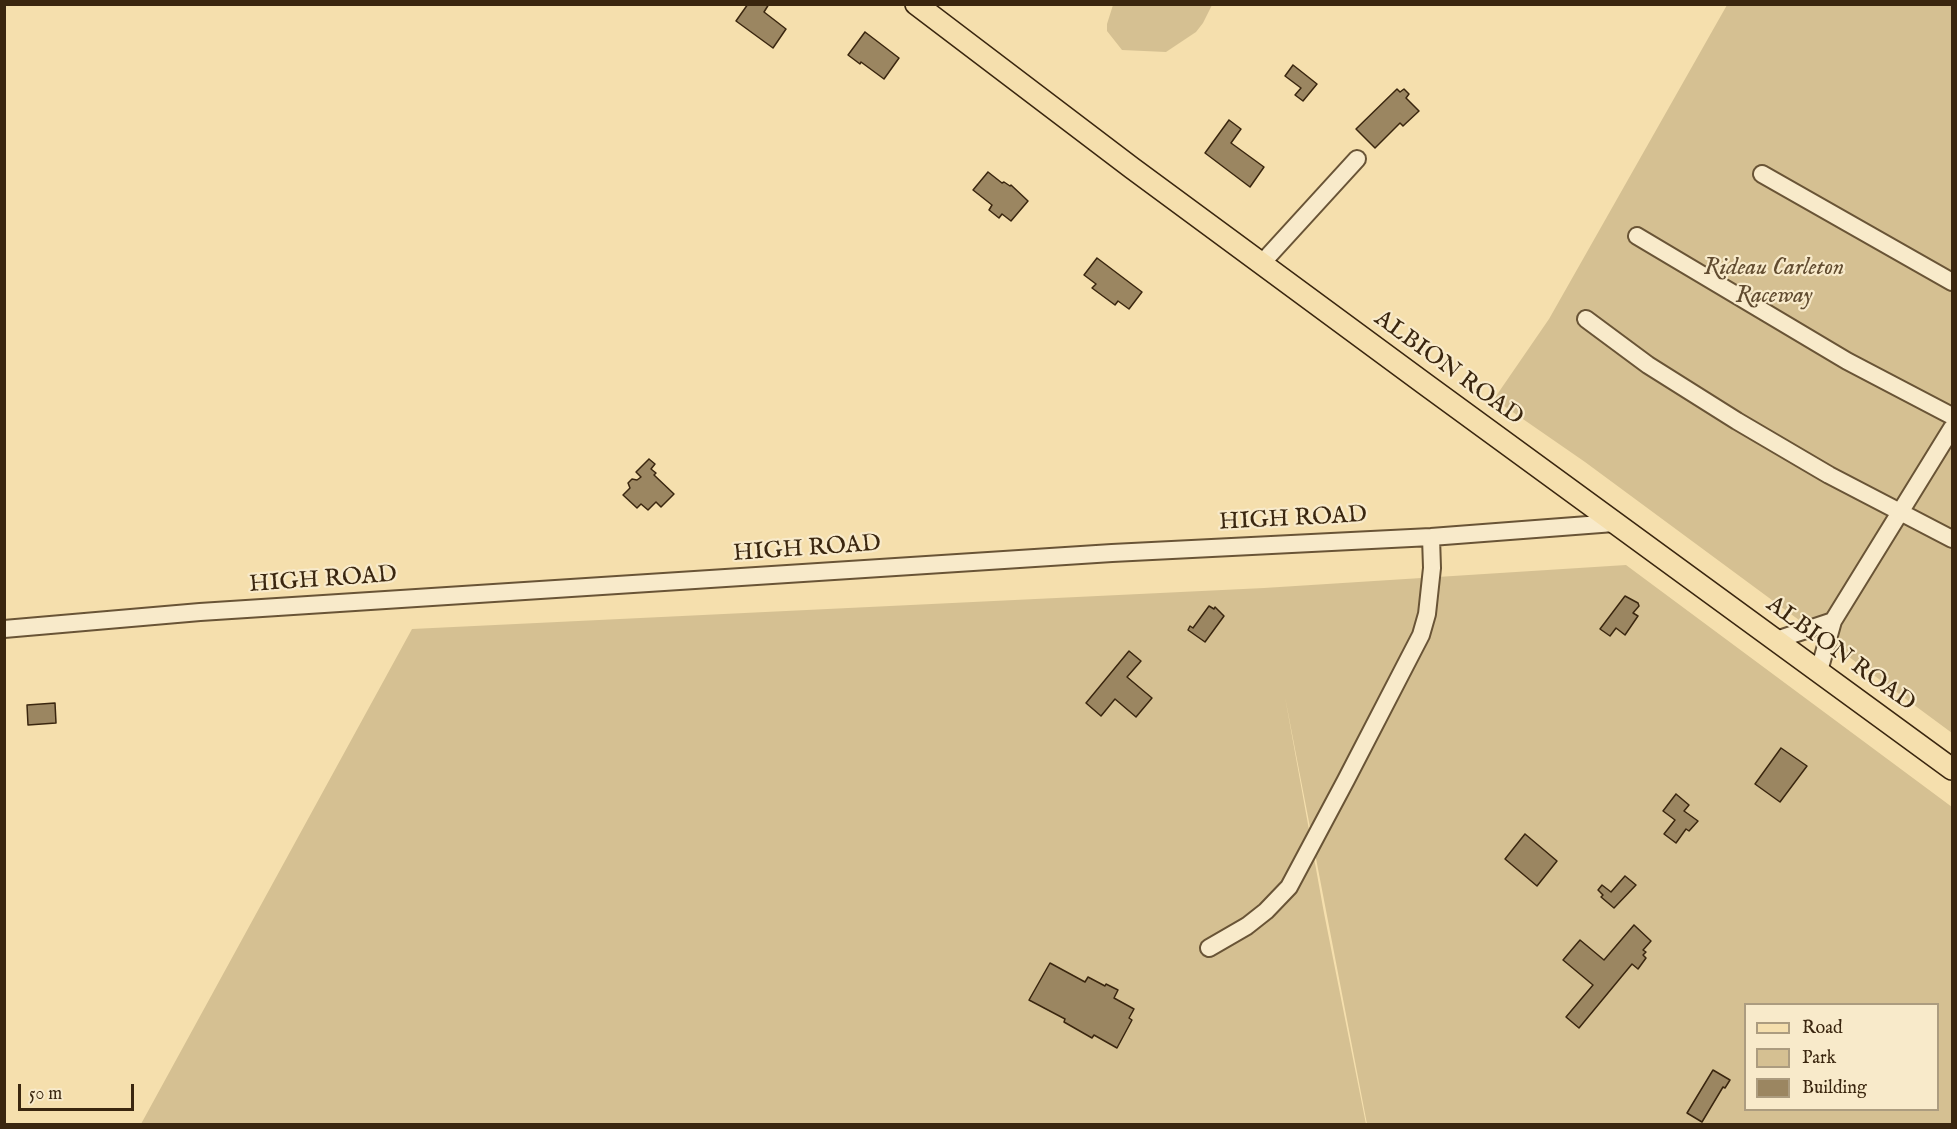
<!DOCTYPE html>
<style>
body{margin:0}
#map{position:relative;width:1957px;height:1129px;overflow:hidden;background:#f5dfad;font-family:"IM FELL English",serif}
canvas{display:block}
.frame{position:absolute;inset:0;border:6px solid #3a260f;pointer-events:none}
.legend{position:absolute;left:1744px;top:1003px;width:195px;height:108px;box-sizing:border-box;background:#f8eaca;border:2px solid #ac9c7f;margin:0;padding:8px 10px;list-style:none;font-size:18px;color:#3a260f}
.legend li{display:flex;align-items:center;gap:12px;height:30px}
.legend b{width:30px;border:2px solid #ac9c7f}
.scale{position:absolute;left:18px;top:1084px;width:116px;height:27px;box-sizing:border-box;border:3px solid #3a260f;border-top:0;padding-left:8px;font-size:18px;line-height:21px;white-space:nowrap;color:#3a260f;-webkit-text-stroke:4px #f8eaca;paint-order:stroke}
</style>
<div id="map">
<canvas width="1957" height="1129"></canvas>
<div class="frame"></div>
<ul class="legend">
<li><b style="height:8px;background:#f5dfad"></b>Road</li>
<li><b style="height:16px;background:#d5c092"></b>Park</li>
<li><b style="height:16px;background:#9b8661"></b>Building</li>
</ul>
<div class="scale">50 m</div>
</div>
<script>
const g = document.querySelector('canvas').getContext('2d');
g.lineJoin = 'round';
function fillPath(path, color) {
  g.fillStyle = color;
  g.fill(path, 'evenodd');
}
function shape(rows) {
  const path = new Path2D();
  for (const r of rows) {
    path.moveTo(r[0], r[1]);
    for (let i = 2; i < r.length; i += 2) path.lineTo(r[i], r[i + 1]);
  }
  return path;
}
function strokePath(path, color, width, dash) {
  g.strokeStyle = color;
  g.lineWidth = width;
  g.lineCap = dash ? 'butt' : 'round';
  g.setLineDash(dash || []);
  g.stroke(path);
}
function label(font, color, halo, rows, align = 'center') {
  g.font = font + ' "IM FELL English",serif';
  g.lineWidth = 4.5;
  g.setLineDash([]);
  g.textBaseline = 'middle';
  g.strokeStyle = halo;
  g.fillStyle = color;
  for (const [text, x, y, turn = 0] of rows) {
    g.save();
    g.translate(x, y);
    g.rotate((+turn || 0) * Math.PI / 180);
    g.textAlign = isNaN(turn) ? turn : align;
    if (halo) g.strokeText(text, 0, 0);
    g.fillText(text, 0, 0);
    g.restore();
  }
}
fillPath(shape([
 [1113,5,1113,4,1212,5,1203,23,1196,32,1166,52,1122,50,1107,31,1107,24],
 [1727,5,1952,5,1952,733,1585,462,1494,399,1549,319],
 [1626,565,1952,807,1952,1124,1367,1124,1285,697,1324,913,1366,1124,141,1124,412,629,1264,588],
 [1746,1004,1938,1004,1938,1110,1746,1110]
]), '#d5c092');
const building = shape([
 [748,4,769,4,764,12,786,29,773,48,736,21,748,4],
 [865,32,899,58,884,79,861,62,860,64,848,55,865,32],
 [1293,65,1317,84,1303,101,1295,95,1301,88,1285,76,1293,65],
 [1397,89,1400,92,1404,89,1409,94,1406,98,1419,111,1403,126,1400,123,1375,148,1356,129,1397,89],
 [1229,120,1241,129,1231,143,1264,167,1250,187,1205,153,1229,120],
 [988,172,1002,183,1004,182,1010,186,1011,185,1028,201,1011,221,1002,214,999,218,989,210,992,205,973,190,988,172],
 [1097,258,1142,292,1129,309,1118,301,1115,305,1092,288,1096,284,1084,275,1097,258],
 [649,459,655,464,651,469,656,473,654,475,674,494,661,507,656,502,648,510,641,504,637,508,623,495,630,488,628,483,632,479,637,480,641,477,636,472,649,459],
 [1625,596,1638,603,1639,606,1633,613,1638,616,1625,635,1616,628,1610,636,1600,629,1625,596],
 [1209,606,1214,609,1215,607,1224,616,1205,642,1188,630,1190,626,1193,628,1209,606],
 [1129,651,1141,661,1127,677,1152,698,1136,717,1115,699,1101,716,1086,703,1129,651],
 [55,703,56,723,28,725,27,705,55,703],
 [1781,748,1807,766,1780,802,1755,784,1781,748],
 [1676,794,1689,805,1684,811,1698,821,1689,831,1686,829,1676,843,1664,834,1675,820,1663,811,1676,794],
 [1525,834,1557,861,1537,886,1505,859,1525,834],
 [1625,876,1636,885,1614,908,1601,897,1603,895,1598,890,1602,885,1611,892,1625,876],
 [1634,925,1651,941,1643,950,1646,952,1643,955,1646,958,1638,969,1632,964,1579,1028,1566,1017,1593,985,1563,960,1580,940,1604,960,1634,925],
 [1050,963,1085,982,1088,977,1105,986,1106,984,1118,990,1114,998,1134,1009,1129,1018,1132,1020,1117,1048,1094,1035,1092,1038,1064,1022,1065,1019,1029,1000,1050,963],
 [1713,1070,1730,1080,1725,1088,1723,1087,1702,1122,1687,1113,1713,1070]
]);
fillPath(building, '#9b8661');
strokePath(building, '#3a260f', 1.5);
const minor = shape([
 [1762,174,1952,282],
 [1637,236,1847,361,1952,416],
 [1262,263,1357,159],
 [1586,319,1648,365,1737,421,1829,475,1952,539],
 [4,629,200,612,1112,553,1431,537,1614,523],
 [1776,640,1833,621,1952,428],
 [1819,671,1833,621],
 [1209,948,1247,926,1266,911,1289,887,1346,780,1421,635,1427,614,1432,568,1431,537]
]);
const major = shape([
 [916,4,1132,168,1425,384,1952,769]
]);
strokePath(minor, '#695436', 20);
strokePath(major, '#3a260f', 24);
strokePath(minor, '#f8eaca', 16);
strokePath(major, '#f5dfad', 21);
label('italic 24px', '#614c30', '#f8eaca', [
 ["Rideau Carleton",1774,269],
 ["Raceway",1774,297]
]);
label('24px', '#3a260f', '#f8eaca', [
 ["ALBION ROAD",1448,369,36],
 ["HIGH ROAD",1293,520,-3],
 ["HIGH ROAD",807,550,-4],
 ["HIGH ROAD",323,581,-4],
 ["ALBION ROAD",1840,655,36]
]);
</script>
